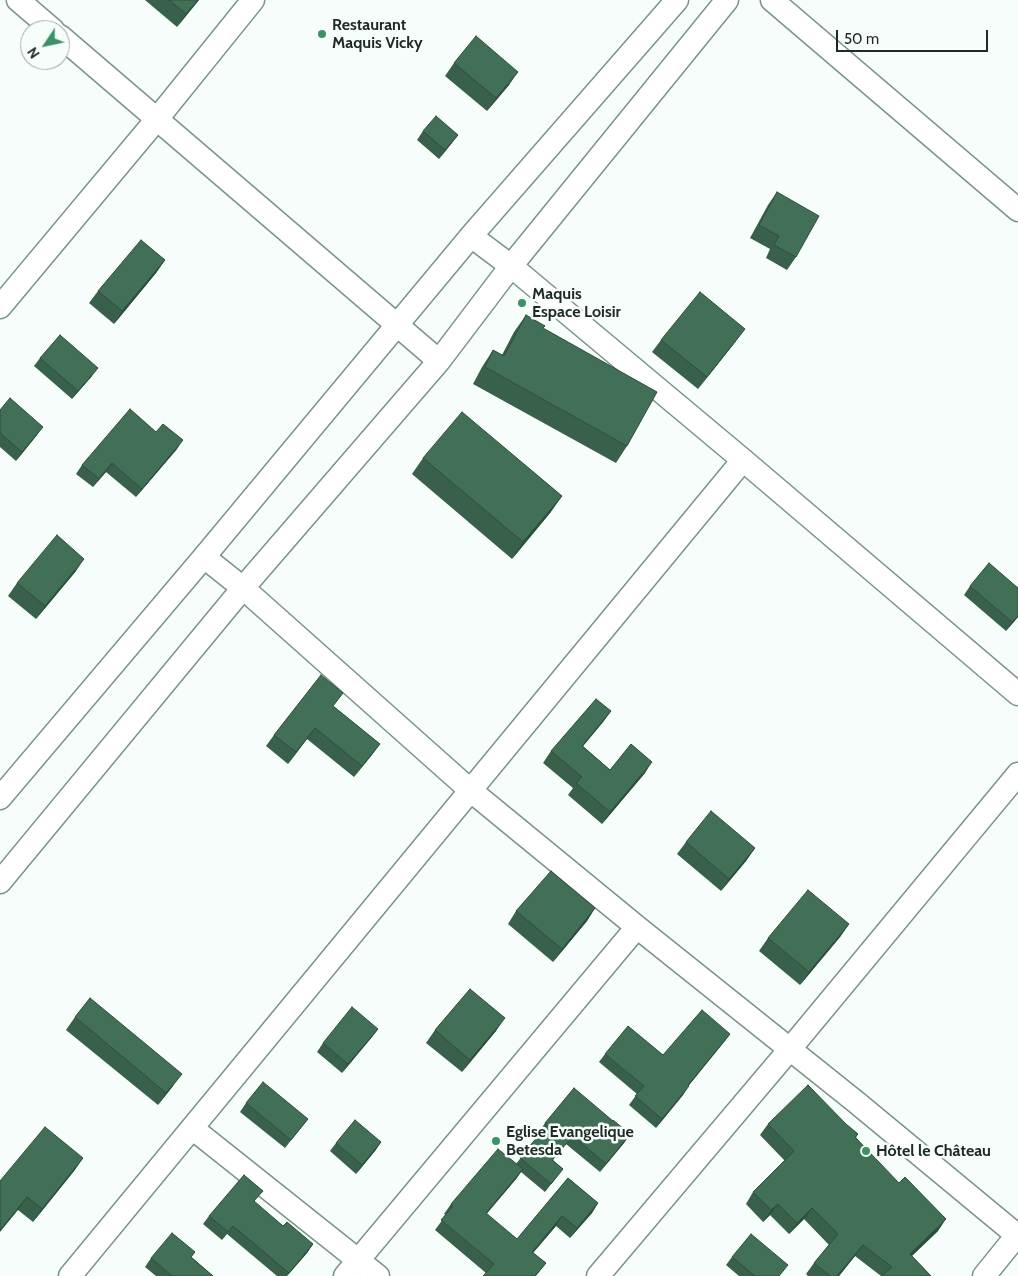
<!DOCTYPE html>
<meta charset="utf-8">
<style>
body{margin:0}
#map{position:relative;width:1018px;height:1276px;overflow:hidden;background:#f7fdfa;font-family:Cabin,sans-serif}
canvas{display:block}
.north{position:absolute;left:20px;top:20px;width:50px;height:50px;box-sizing:border-box;background:#f7fdfa;border:1px solid #a0a9a4;border-radius:50%;rotate:236deg;font-size:14px;font-weight:700;line-height:20px;text-align:center;color:#1e2a23}
.north::after{content:'';display:block;margin:auto;width:18px;height:22px;background:#3b9267;clip-path:polygon(50% 0,100% 100%,50% 72%,0 100%)}
.scale{position:absolute;left:836px;top:30px;width:152px;height:22px;box-sizing:border-box;border:2px solid #1e2a23;border-top:0;padding-left:6px;font-size:15px;line-height:18px;white-space:nowrap;color:#1e2a23;-webkit-text-stroke:4px #f7fdfa;paint-order:stroke}
</style>
<div id="map">
<canvas width="1018" height="1276"></canvas>
<div class="north">N</div>
<div class="scale">50 m</div>
</div>
<script>
const g = document.querySelector('canvas').getContext('2d');
g.lineJoin = 'round';
function shape(rows) {
  const path = new Path2D();
  for (const r of rows) {
    path.moveTo(r[0], r[1]);
    for (let i = 2; i < r.length; i += 2) path.lineTo(r[i], r[i + 1]);
  }
  return path;
}
function strokePath(path, color, width, dash) {
  g.strokeStyle = color;
  g.lineWidth = width;
  g.lineCap = dash ? 'butt' : 'round';
  g.setLineDash(dash || []);
  g.stroke(path);
}
function fillPath(path, color) {
  g.fillStyle = color;
  g.fill(path, 'evenodd');
}
function label(font, color, halo, rows, align = 'center') {
  g.font = font + ' Cabin,sans-serif';
  g.lineWidth = 5;
  g.setLineDash([]);
  g.textBaseline = 'middle';
  g.strokeStyle = halo;
  g.fillStyle = color;
  for (const [text, x, y, turn = 0] of rows) {
    g.save();
    g.translate(x, y);
    g.rotate((+turn || 0) * Math.PI / 180);
    g.textAlign = isNaN(turn) ? turn : align;
    if (halo) g.strokeText(text, 0, 0);
    g.fillText(text, 0, 0);
    g.restore();
  }
}
const minor = shape([
 [18,0,53,30],
 [772,0,1018,210],
 [60,36,439,361],
 [471,236,511,266,743,460,1018,694],
 [0,307,157,119,253,0],
 [204,557,243,588,470,790,637,927,856,1102,1018,1236],
 [0,798,204,557,471,236,677,0],
 [0,882,243,588,439,361,511,266,727,0],
 [192,1128,378,1276],
 [70,1276,743,460],
 [345,1276,637,927],
 [598,1276,790,1049,1018,774],
 [984,1276,1018,1234]
]);
strokePath(minor, '#789584', 25);
strokePath(minor, '#fff', 22);
fillPath(shape([
 [145,0,199,0,177,27],
 [454,63,509,85,487,111,445,76],
 [423,131,458,135,439,159,417,140],
 [777,192,796,257,787,270,766,258,770,249,750,238,768,205],
 [165,260,156,273,114,324,89,303,98,291],
 [526,315,543,328,627,446,616,463,473,384,482,367,493,350,502,355,514,332],
 [661,340,736,341,698,389,652,352],
 [40,358,92,376,72,399,34,366],
 [0,410,37,435,16,461,0,447],
 [177,449,136,497,106,472,93,487,76,474,82,465],
 [423,458,562,496,550,513,512,559,412,474],
 [76,571,36,619,8,596,17,583],
 [970,586,1018,617,1006,631,964,595],
 [333,706,380,744,354,777,307,739,288,764,266,746,274,735],
 [611,711,603,722,583,746,610,770,645,773,602,824,568,795,573,788,543,763,551,751],
 [686,842,755,848,746,861,721,891,677,854],
 [595,908,587,921,553,962,508,924,516,911],
 [849,924,840,937,800,985,759,951,768,938],
 [75,1017,173,1086,158,1105,66,1030],
 [378,1029,372,1037,342,1073,317,1052,323,1043],
 [435,1030,496,1031,462,1072,426,1043],
 [730,1034,724,1042,688,1086,683,1095,656,1128,629,1105,637,1094,599,1062,605,1054,663,1055],
 [246,1103,308,1119,285,1148,240,1112],
 [613,1121,630,1134,624,1143,600,1172,566,1144,553,1160,563,1169,545,1192,521,1172,516,1179,486,1214,517,1239,568,1178,598,1203,592,1213,570,1238,556,1226,533,1253,546,1263,536,1276,483,1276,486,1273,435,1230,446,1215,444,1214,451,1204,516,1164,540,1133,539,1132,545,1123],
 [768,1124,846,1124,858,1134,856,1138,938,1231,912,1256,931,1276,881,1276,855,1256,839,1276,808,1276,806,1274,814,1263,829,1245,804,1219,789,1234,770,1215,763,1222,746,1204,753,1192,785,1161,760,1135],
 [381,1142,375,1151,356,1174,330,1151,336,1143],
 [83,1158,74,1171,33,1222,18,1210,0,1181],
 [254,1202,283,1226,313,1244,307,1253,287,1276,277,1276,227,1234,222,1240,203,1224,209,1216],
 [191,1257,213,1276,156,1276,145,1267,151,1258],
 [732,1257,780,1276,739,1276,726,1265]
]), '#39604a');
fillPath(shape([
 [198,0,199,0,177,27,186,14],
 [518,72,509,85,487,111,496,98],
 [458,135,452,143,439,159,445,150],
 [165,260,156,273,114,324,122,311],
 [745,329,736,341,698,389,707,377],
 [98,368,92,376,72,399,78,391],
 [43,427,37,435,16,461,22,452],
 [183,440,177,449,136,497,142,489],
 [112,463,106,472,93,487,99,479],
 [562,496,550,513,512,559,523,542],
 [84,559,76,571,36,619,45,606],
 [1018,616,1018,617,1006,631,1012,622],
 [611,711,603,722,574,757,582,746],
 [315,728,307,739,288,764,296,752],
 [380,744,372,755,354,777,362,766],
 [652,762,645,773,602,824,610,812],
 [755,848,746,861,721,891,729,879],
 [595,908,587,921,553,962,562,949],
 [849,924,840,937,800,985,809,972],
 [505,1018,496,1031,462,1072,470,1060],
 [378,1029,372,1037,342,1073,348,1064],
 [730,1034,724,1042,682,1094,688,1085],
 [182,1074,173,1086,158,1105,166,1093],
 [689,1086,683,1095,656,1128,662,1119],
 [630,1134,624,1143,600,1172,606,1164],
 [381,1142,375,1151,356,1174,362,1165],
 [83,1158,74,1171,33,1222,42,1209],
 [523,1169,516,1179,479,1223,486,1213],
 [27,1197,18,1210,0,1232,0,1230],
 [598,1203,592,1213,570,1238,577,1228],
 [778,1204,770,1215,763,1222,771,1210],
 [812,1208,804,1219,789,1234,797,1223],
 [562,1216,556,1226,525,1262,532,1252],
 [946,1219,938,1231,902,1265,910,1254],
 [313,1244,307,1253,287,1276,289,1273],
 [863,1245,855,1256,839,1276,837,1276]
]), '#2e4e3c');
const building = shape([
 [169,0,198,0,186,14,169,0],
 [476,36,518,72,496,98,454,63,476,36],
 [436,116,458,135,445,150,423,131,436,116],
 [777,192,819,216,796,257,774,245,779,236,759,225,777,192],
 [141,240,165,260,122,311,98,291,141,240],
 [700,292,745,329,707,377,661,340,700,292],
 [526,315,545,326,543,328,657,392,627,446,485,367,493,350,504,356,526,315],
 [60,335,98,368,78,391,40,358,60,335],
 [10,398,43,427,22,452,0,433,0,410,10,398],
 [130,409,156,432,163,424,183,440,142,489,112,463,99,479,82,465,130,409],
 [462,412,562,496,523,542,423,458,462,412],
 [57,535,84,559,45,606,17,583,57,535],
 [989,563,1018,588,1018,616,1012,622,970,586,989,563],
 [321,675,343,693,333,706,380,744,362,766,315,728,296,752,274,735,321,675],
 [596,699,611,711,582,746,610,770,631,744,652,762,610,812,576,783,582,777,551,751,596,699],
 [711,811,755,848,729,879,686,842,711,811],
 [551,871,595,908,562,949,516,911,551,871],
 [808,890,849,924,809,972,768,938,808,890],
 [470,989,505,1018,470,1060,435,1030,470,989],
 [90,998,182,1074,166,1093,75,1017,90,998],
 [352,1007,378,1029,348,1064,323,1043,352,1007],
 [702,1010,730,1034,688,1085,689,1086,662,1119,635,1096,644,1086,605,1054,628,1026,663,1055,702,1010],
 [263,1082,308,1119,291,1140,246,1103,263,1082],
 [808,1085,846,1124,858,1134,855,1137,899,1183,905,1177,946,1219,910,1254,931,1276,882,1276,892,1267,863,1245,837,1276,830,1276,814,1263,838,1234,812,1208,797,1223,778,1204,771,1210,753,1192,794,1151,768,1124,808,1085],
 [574,1088,613,1121,613,1120,630,1134,606,1164,573,1136,552,1160,563,1169,551,1184,520,1158,547,1125,545,1123,574,1088],
 [355,1120,381,1142,362,1165,336,1143,355,1120],
 [45,1127,83,1158,42,1209,27,1197,0,1230,0,1181,45,1127],
 [498,1149,523,1169,486,1213,517,1239,568,1178,598,1203,577,1228,562,1216,532,1252,546,1263,535,1276,483,1276,494,1264,441,1220,453,1206,451,1204,498,1149],
 [244,1175,263,1191,254,1201,283,1226,287,1222,313,1244,289,1273,233,1226,228,1232,209,1216,244,1175],
 [172,1233,195,1252,191,1257,213,1276,172,1276,151,1258,172,1233],
 [751,1234,788,1265,779,1276,755,1276,732,1257,751,1234]
]);
fillPath(building, '#427056');
strokePath(building, '#2e4e3c', 1);
for (const [x, y, r, color] of [
 [322,34,5,"#3b9267"],
 [522,303,5,"#3b9267"],
 [496,1141,5,"#3b9267"],
 [866,1151,5,"#3b9267"]
]) {
  const dot = new Path2D();
  dot.arc(x, y, r, 0, 2 * Math.PI);
  g.fillStyle = color;
  g.fill(dot);
  strokePath(dot, '#f7fdfa', 2);
}
label('bold 16px', '#1e2a23', '#f7fdfa', [
 ["Restaurant",332,25],
 ["Maquis Vicky",332,43],
 ["Maquis",532,294],
 ["Espace Loisir",532,312],
 ["Eglise Evangelique",506,1132],
 ["Betesda",506,1150],
 ["Hôtel le Château",876,1151]
], 'left');
</script>
